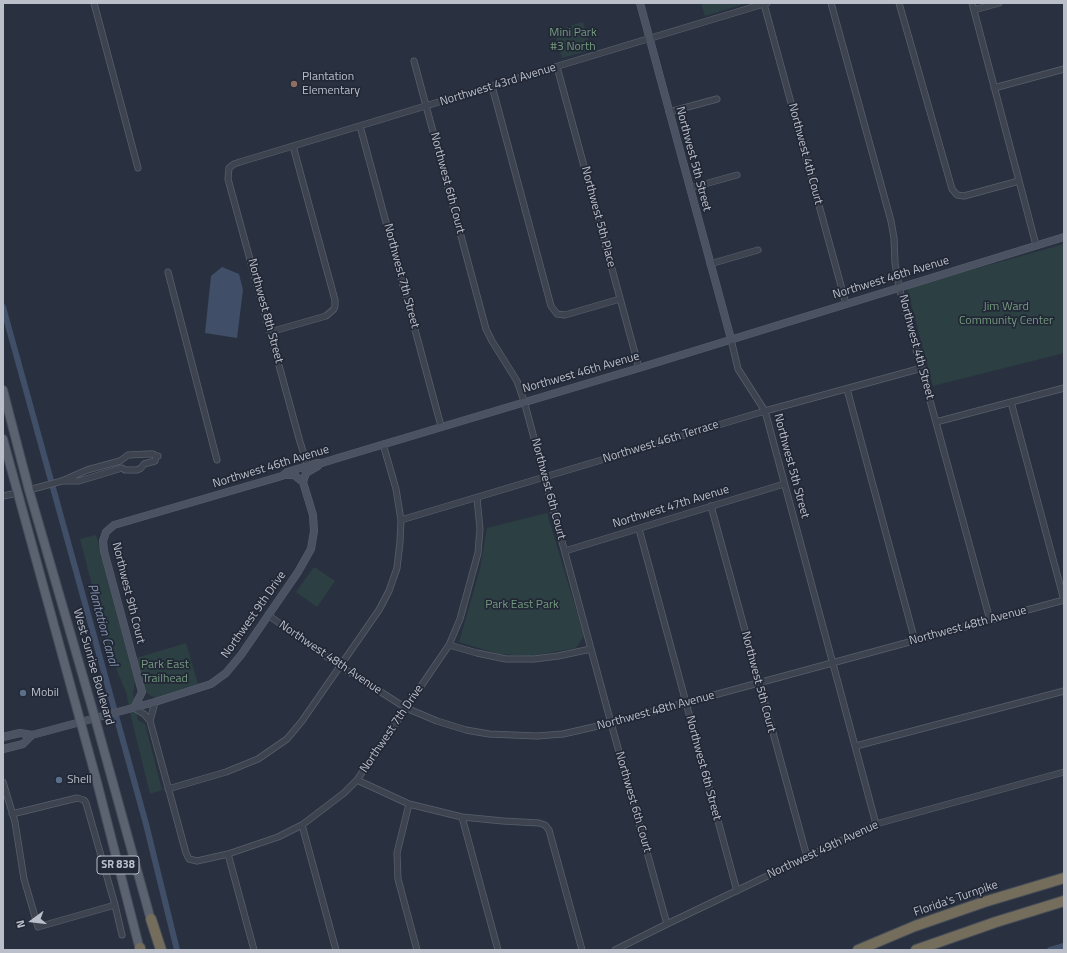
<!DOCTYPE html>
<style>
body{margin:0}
#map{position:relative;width:1067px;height:953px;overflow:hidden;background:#293140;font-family:"Titillium Web",sans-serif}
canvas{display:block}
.frame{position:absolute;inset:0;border:4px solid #babfca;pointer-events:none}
.north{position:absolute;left:12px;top:901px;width:40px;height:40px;-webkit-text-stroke:3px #222836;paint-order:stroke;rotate:255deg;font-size:11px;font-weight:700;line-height:16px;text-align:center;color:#babfca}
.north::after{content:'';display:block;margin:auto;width:14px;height:18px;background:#babfca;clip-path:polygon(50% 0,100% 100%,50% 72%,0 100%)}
</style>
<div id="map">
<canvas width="1067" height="953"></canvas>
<div class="frame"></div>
<div class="north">N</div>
</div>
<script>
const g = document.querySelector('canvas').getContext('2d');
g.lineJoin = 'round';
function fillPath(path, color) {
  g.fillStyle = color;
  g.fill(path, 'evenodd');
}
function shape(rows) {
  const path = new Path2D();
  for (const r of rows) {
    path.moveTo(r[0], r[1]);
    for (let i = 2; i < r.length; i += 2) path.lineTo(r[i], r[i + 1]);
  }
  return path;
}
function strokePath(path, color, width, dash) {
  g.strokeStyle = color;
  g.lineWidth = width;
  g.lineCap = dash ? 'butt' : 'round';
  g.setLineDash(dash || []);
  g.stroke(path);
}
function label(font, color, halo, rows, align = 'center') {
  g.font = font + ' "Titillium Web",sans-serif';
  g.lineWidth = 3.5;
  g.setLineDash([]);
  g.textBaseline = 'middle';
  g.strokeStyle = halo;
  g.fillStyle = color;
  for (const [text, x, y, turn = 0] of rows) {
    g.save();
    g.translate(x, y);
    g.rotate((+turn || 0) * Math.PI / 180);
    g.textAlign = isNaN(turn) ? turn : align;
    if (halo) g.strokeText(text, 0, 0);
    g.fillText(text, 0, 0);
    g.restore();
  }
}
fillPath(shape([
 [701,3,747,3,705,16],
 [583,22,591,50,562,58,554,31],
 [1064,244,1064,353,933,386,907,288],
 [547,513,584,636,576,648,530,656,499,654,459,642,480,569,487,528],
 [96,535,135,681,133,693,138,720,145,724,162,790,150,794,132,721,126,692,110,654,80,539],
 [314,567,335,581,317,607,296,592],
 [186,643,198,684,164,695,162,700,151,696,145,691,136,658]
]), '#2c3f42');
fillPath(shape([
 [222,267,239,274,243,290,237,338,205,333,211,276]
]), '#404e68');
strokePath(shape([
 [3,307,146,824,177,950],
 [1050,950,1064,946]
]), '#404e68', 6);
const street = shape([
 [94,3,138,168],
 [831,3,891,221,894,238,895,263,899,287,990,620],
 [899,3,952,189,957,195,964,196,1019,181],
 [972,3,1036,245],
 [764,4,846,304],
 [974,10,999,3],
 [414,61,486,329,492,341,517,381,524,401,611,723,667,924],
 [557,67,639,368],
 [492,86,551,306,557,314,565,315,620,299],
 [994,88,1064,69],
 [669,112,717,99],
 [360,126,441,426],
 [690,188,737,175],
 [710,264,758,250],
 [168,272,217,460],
 [270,332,326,316,334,309,335,306,335,300,293,146],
 [731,339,738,369,765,411,876,824],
 [847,389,915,641],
 [1011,402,1064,600],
 [936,422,1064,388],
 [312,467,307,463,300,442,228,179,229,168,234,164,240,162,767,3],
 [64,481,79,481,122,468,125,470,137,470,141,468,144,464,155,461,156,456],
 [29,490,62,481,87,470,120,461,128,455,149,454,153,454,156,456,158,456],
 [3,496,18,493],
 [711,506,807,857],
 [401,520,765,411,922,368],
 [639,529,737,891],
 [565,551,784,484],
 [268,615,340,666,406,708,437,721,466,730,489,734,537,736,563,734,611,723,1064,600],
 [449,645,477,653,506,659,534,659,558,656,591,649],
 [155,702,150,721,186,853,189,859,197,861,228,854,278,837,302,825,344,793,357,780,449,645,460,619,478,553,480,529,477,498],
 [134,708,144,714,150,721],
 [856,746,1064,691],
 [357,780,409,804,462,817,503,821,539,823,545,825,549,830,582,950],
 [3,782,15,822,24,879,38,927,115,905],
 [168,789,226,772,258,759,287,739,302,721,379,610,389,591,397,568,400,542,401,520,396,489,383,444],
 [409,804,397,853,398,879,417,950],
 [12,814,77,798,84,800,86,803,115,905,122,935],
 [462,817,498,950],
 [302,825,336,950],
 [228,854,254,950],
 [615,950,667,924,876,824,1064,772]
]);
const secondary = shape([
 [640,3,731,339],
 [303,482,306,473,318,466],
 [134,708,142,692,104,551,103,541,106,532,114,525,282,476,287,472,317,463,322,463,338,458,639,368,1064,237],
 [3,737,20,733,32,735,155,702,211,684,226,673,241,655,298,572,311,549,314,531,313,515,303,482,294,475,284,475],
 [3,749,23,744,32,735]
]);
const primary = shape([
 [3,390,29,490,95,718,152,924],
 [3,439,97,782,140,950]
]);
const highway = shape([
 [151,919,161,950],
 [140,950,140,948],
 [858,950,915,926,984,902,1064,878],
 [916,950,996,922,1064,901]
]);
strokePath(street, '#585f6b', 7);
strokePath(secondary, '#585f6b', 8);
strokePath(primary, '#474d5a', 10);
strokePath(highway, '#454c58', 12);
strokePath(street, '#3d4450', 5.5);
strokePath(secondary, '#4b5363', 7);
strokePath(primary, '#5b6370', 8);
strokePath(highway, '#756d5b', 10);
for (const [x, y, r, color] of [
 [294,84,4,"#8d6e63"],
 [23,693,4,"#5c6f8a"],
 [59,780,4,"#5c6f8a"]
]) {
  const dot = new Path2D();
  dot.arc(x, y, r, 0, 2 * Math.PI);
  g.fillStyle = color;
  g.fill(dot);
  strokePath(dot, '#222836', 1.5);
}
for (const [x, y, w] of [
 [118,865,42]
]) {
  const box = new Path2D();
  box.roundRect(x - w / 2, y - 9, w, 18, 3);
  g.fillStyle = '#222836';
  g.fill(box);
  strokePath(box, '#babfca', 1);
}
label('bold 11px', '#babfca', null, [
 ["SR 838",118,865]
]);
label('12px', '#73997e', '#222836', [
 ["Mini Park",573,33],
 ["#3 North",573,47],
 ["Jim Ward",1006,307],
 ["Community Center",1006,321],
 ["Park East Park",522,605],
 ["Park East",165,665],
 ["Trailhead",165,679]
]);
label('12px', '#babfca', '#222836', [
 ["Plantation",302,77],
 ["Elementary",302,91],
 ["Mobil",31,693],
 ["Shell",67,780]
], 'left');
label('12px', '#babfca', '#222836', [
 ["Northwest 43rd Avenue",498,85,-17],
 ["Northwest 4th Court",805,154,75],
 ["Northwest 5th Street",693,159,75],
 ["Northwest 6th Court",447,183,75],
 ["Northwest 5th Place",598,217,75],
 ["Northwest 7th Street",401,276,75],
 ["Northwest 46th Avenue",891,278,-17],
 ["Northwest 8th Street",265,311,75],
 ["Northwest 4th Street",916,347,75],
 ["Northwest 46th Avenue",581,373,-16],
 ["Northwest 46th Terrace",661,442,-17],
 ["Northwest 5th Street",791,466,75],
 ["Northwest 46th Avenue",271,467,-17],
 ["Northwest 6th Court",548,489,75],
 ["Northwest 47th Avenue",671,507,-17],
 ["Northwest 9th Court",128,593,76],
 ["Northwest 9th Drive",254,615,-55],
 ["Northwest 48th Avenue",968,626,-15],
 ["Northwest 48th Avenue",330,658,34],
 ["West Sunrise Boulevard",93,667,74],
 ["Northwest 5th Court",758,682,75],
 ["Northwest 48th Avenue",656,711,-15],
 ["Northwest 7th Drive",392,729,-56],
 ["Northwest 6th Street",703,768,75],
 ["Northwest 6th Court",633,802,74],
 ["Northwest 49th Avenue",823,850,-25],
 ["Florida's Turnpike",956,899,-19]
]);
label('italic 13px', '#8493af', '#222836', [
 ["Plantation Canal",102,625,75]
]);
</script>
